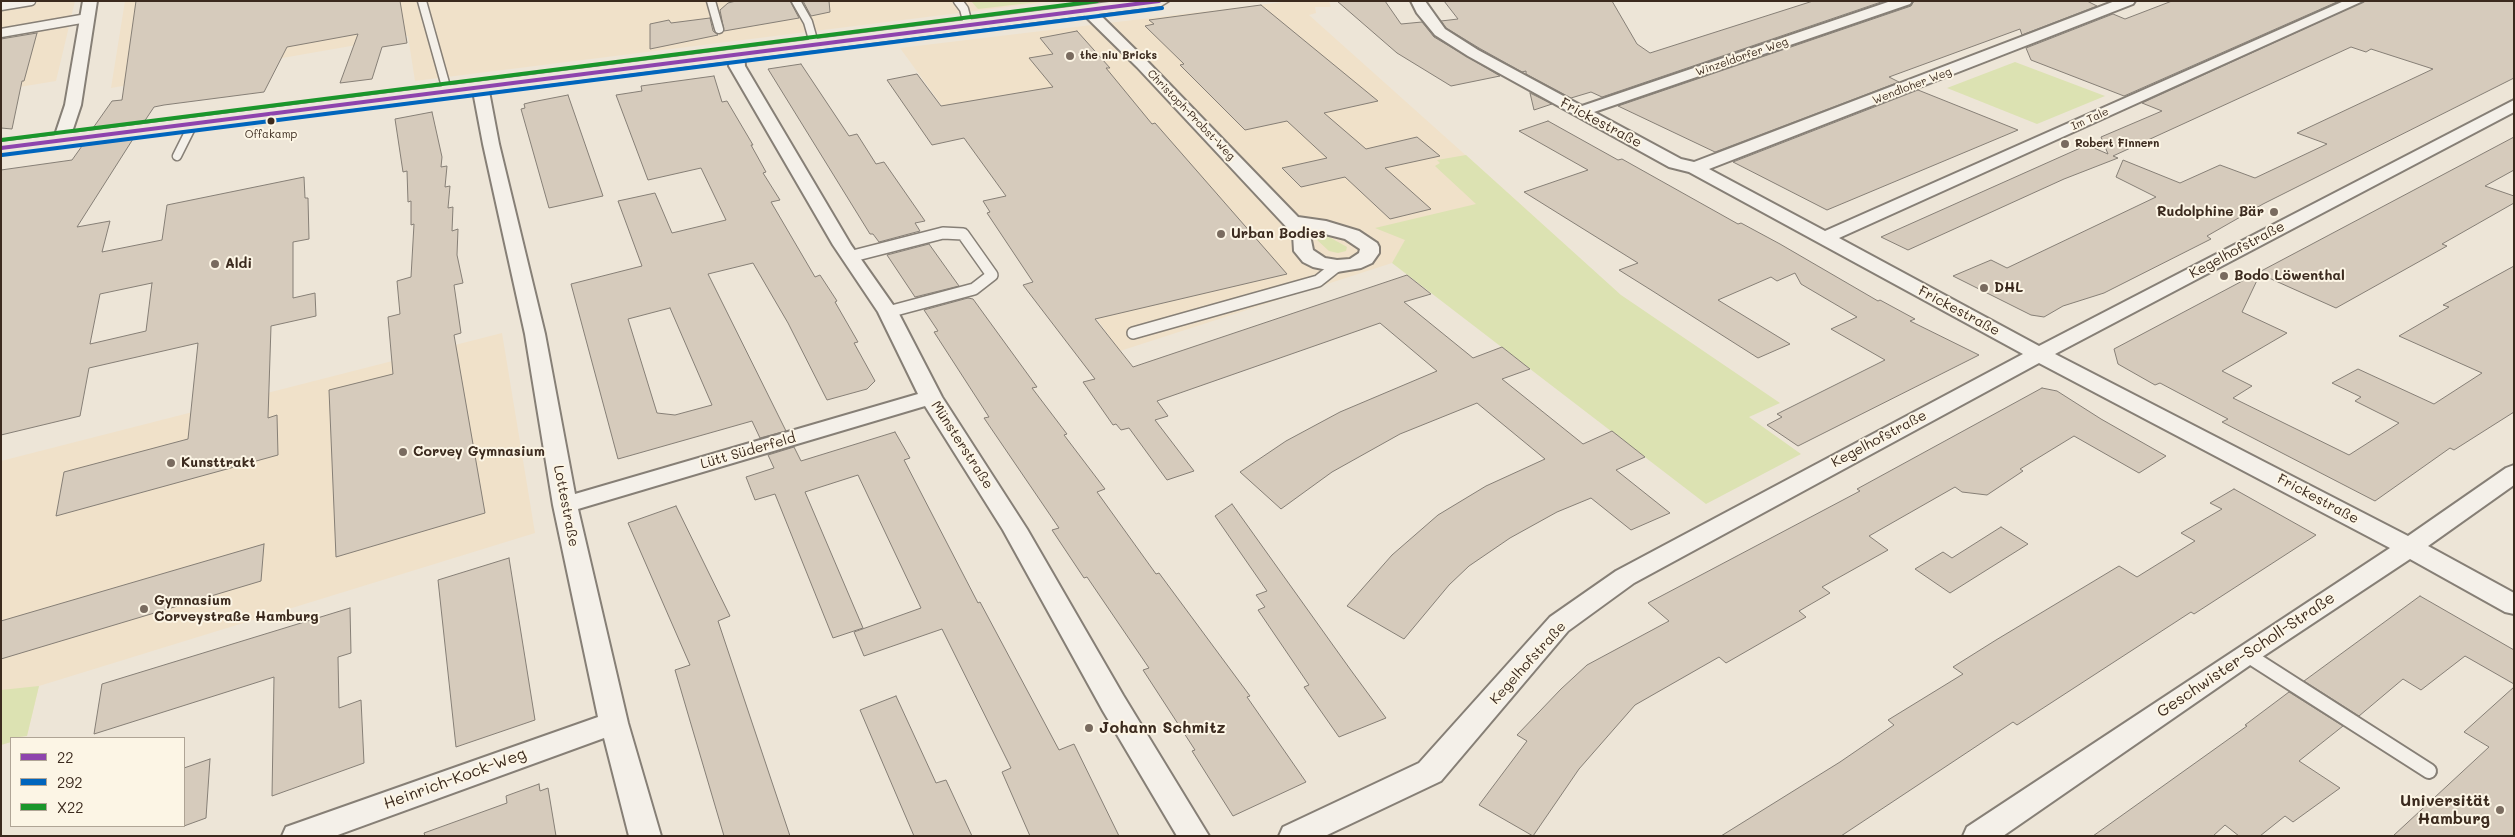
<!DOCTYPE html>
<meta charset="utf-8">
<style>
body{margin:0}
#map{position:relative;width:2515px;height:837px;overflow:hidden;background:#ede5d7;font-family:Mali,sans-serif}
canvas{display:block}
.frame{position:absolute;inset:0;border:2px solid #3b2a1e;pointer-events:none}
.legend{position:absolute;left:10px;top:737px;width:175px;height:90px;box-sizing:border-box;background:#fcf5e5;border:1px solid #afa495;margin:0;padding:6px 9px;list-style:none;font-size:15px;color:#3b2a1e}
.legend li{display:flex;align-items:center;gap:10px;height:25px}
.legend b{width:25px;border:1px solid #afa495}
</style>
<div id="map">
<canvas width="2515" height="837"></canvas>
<div class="frame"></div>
<ul class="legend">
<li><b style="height:6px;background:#8e44ad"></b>22</li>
<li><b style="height:6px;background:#0065bd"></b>292</li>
<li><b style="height:6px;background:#1a962b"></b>X22</li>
</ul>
</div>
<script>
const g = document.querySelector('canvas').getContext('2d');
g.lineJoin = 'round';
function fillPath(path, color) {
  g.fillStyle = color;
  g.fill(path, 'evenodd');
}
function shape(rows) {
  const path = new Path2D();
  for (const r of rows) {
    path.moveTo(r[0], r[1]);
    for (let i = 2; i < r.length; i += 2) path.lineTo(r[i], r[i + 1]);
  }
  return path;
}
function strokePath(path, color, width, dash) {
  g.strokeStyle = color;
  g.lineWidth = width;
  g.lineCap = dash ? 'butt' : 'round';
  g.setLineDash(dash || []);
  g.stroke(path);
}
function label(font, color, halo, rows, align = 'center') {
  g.font = font + ' Mali,sans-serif';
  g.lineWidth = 4;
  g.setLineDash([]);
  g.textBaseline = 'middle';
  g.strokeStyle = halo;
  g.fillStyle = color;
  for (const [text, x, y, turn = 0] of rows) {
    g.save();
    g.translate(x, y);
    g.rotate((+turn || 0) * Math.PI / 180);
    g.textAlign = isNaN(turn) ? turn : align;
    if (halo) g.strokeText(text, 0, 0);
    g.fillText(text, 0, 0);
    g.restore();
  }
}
fillPath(shape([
 [1,1,75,1,56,81,1,90],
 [125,1,1055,1,415,81,408,36,111,88],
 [1292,1,1329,1,1331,7,1315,7,1316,13,1309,15,1528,211,1406,240,1392,263,1120,351,900,48],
 [502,333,535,533,39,686,27,736,11,738,11,742,1,745,1,461]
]), '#f0e1c9');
fillPath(shape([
 [971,1,1046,1,978,9],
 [2015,62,2105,96,2037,124,1947,88],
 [1466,155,1621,295,1780,403,1749,417,1801,454,1706,504,1392,263,1405,240,1375,228,1476,204,1435,166,1440,163,1437,160],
 [1322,233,1347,247,1346,251,1338,253,1329,251,1315,238],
 [39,686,27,736,11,738,11,742,1,745,1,690]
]), '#dce2b2');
const building = shape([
 [136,1,400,1,407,43,382,47,372,79,340,83,358,34,287,47,264,92,164,105,154,107,144,122,93,128,112,101,122,100,136,1],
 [736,1,790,1,799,18,724,31,720,10,728,3,736,1],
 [803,1,829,1,830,12,811,16,803,1],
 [1337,1,1385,1,1401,24,1422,22,1434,37,1500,76,1451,86,1397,53,1337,1],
 [1444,1,1612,1,1637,44,1650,53,1813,1,1884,1,1602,97,1591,92,1571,98,1526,74,1526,71,1522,72,1479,48,1446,28,1441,21,1458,19,1444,1],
 [1914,1,2087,1,2097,6,2022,35,2020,29,1889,77,1899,82,1715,152,1618,106,1911,6,1914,1],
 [2172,1,2339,1,2124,96,2031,60,2026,48,2113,14,2125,19,2172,1],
 [2365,1,2514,1,2514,78,2263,204,2207,236,2211,239,2104,293,2063,306,2044,317,2031,315,1953,276,1991,260,2007,268,2156,197,2116,177,2123,160,2180,183,2220,165,2255,178,2327,144,2297,133,2433,69,2371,49,2366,52,2351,47,2113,156,2118,158,2064,179,1908,250,1881,237,2087,145,2108,154,2101,137,2162,111,2142,103,2365,1],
 [1261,5,1378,101,1324,113,1366,149,1417,137,1440,156,1385,168,1431,209,1390,219,1345,177,1301,187,1282,168,1327,158,1287,121,1245,130,1180,65,1184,64,1145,26,1154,24,1149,20,1261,5],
 [710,18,713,31,718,35,650,49,650,24,669,20,671,23,710,18],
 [1077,31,1110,68,1106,68,1152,124,1155,123,1287,274,1095,319,1133,367,1407,275,1431,294,1404,302,1473,358,1502,347,1530,369,1502,379,1583,444,1612,431,1645,457,1616,470,1670,513,1631,530,1591,498,1557,512,1510,538,1469,566,1449,585,1404,639,1347,606,1392,555,1438,515,1486,486,1545,459,1477,403,1400,434,1332,472,1281,509,1240,472,1286,441,1340,412,1437,371,1380,323,1157,401,1168,416,1155,420,1194,471,1167,480,1129,428,1121,430,1116,424,1113,425,1083,382,1095,379,1023,285,1033,282,987,213,990,212,983,201,1006,196,964,138,932,145,887,80,917,74,941,106,1053,87,1029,58,1053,54,1040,38,1077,31],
 [37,33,24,81,22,81,12,129,1,128,1,39,37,33],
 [801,64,849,136,857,134,876,164,884,162,925,221,915,223,920,231,879,242,873,234,870,234,768,69,801,64],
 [714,76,722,102,727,101,753,145,751,145,766,172,763,173,780,200,771,202,815,277,820,275,837,301,835,302,858,342,854,343,875,381,867,389,827,400,788,323,753,263,708,274,786,431,760,438,752,421,618,459,571,284,642,266,618,201,655,193,672,233,726,220,701,168,648,180,616,95,642,91,641,86,714,76],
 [670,308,712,405,675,415,657,413,628,319,670,308],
 [1918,90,2018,130,1827,210,1733,162,1918,90],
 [1530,93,1552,104,1534,110,1530,93],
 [568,95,603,196,549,208,521,109,525,108,524,104,532,102,568,95],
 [432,112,442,157,441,167,447,166,445,187,450,186,448,208,453,207,452,231,458,229,457,255,463,283,454,285,461,333,454,335,485,513,336,557,329,390,393,374,388,317,400,314,397,281,411,277,414,224,411,225,411,201,408,202,407,171,403,172,395,119,432,112],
 [1548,121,1618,160,1622,159,1738,224,1741,223,1780,244,1878,301,1880,300,1915,319,1910,321,1979,355,1798,446,1767,425,1782,417,1777,414,1885,360,1831,329,1857,317,1801,284,1795,273,1777,281,1771,277,1718,300,1790,344,1758,358,1651,290,1619,270,1638,263,1524,192,1588,170,1519,131,1548,121],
 [2514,137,2514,170,2485,186,2514,196,2514,203,2442,244,2447,246,2336,308,2260,274,2242,312,2287,333,2222,371,2252,386,2233,398,2349,455,2399,423,2355,401,2361,397,2332,383,2358,369,2434,404,2482,373,2399,336,2449,307,2443,305,2514,266,2514,412,2454,450,2450,448,2375,501,2222,422,2228,419,2160,383,2155,385,2118,364,2114,349,2514,137],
 [133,139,77,227,110,221,102,252,162,240,167,205,304,177,305,198,308,198,309,239,293,242,293,298,315,293,316,316,271,326,268,418,277,415,278,455,56,516,64,472,188,439,198,343,89,368,80,416,1,435,1,170,72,160,82,146,133,139],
 [152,283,146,331,90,344,100,294,152,283],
 [929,244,959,286,915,297,887,255,929,244],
 [968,298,973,299,1037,387,1032,388,1067,434,1064,435,1105,489,1097,492,1156,574,1159,573,1250,696,1247,697,1306,782,1233,816,1192,751,1195,750,1143,670,1149,668,1087,577,1084,578,1052,530,1059,528,984,418,989,417,934,332,938,331,924,310,968,298],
 [2042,388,2057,391,2101,419,2166,456,2139,473,2074,436,2020,469,2023,471,1987,495,1962,492,1955,487,1869,536,1888,550,1822,587,1830,593,1799,611,1806,617,1726,663,1719,657,1635,705,1579,769,1533,836,1479,805,1527,741,1517,735,1561,689,1587,665,1669,621,1648,603,1860,491,1857,489,2042,388],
 [895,432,910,458,904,460,978,603,980,602,1059,750,1074,744,1119,836,1030,836,1002,772,1011,768,942,629,864,656,854,632,921,608,858,475,805,492,863,628,833,638,775,494,755,500,746,477,774,468,768,455,794,447,801,461,895,432],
 [2234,489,2316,535,2194,614,2191,612,2017,725,2013,722,1841,836,1721,836,1840,762,1894,725,1888,720,1963,674,1953,667,1996,640,2119,566,2137,577,2195,541,2181,533,2222,509,2210,503,2234,489],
 [1232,504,1350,669,1386,718,1339,737,1304,687,1309,685,1258,610,1265,607,1256,595,1267,591,1215,516,1232,504],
 [676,506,730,616,718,621,790,836,724,836,675,670,690,665,628,523,676,506],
 [2001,527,2028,544,1950,593,1915,569,1943,552,1952,558,2001,527],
 [264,544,261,581,1,659,1,621,264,544],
 [509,558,535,720,456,747,438,580,509,558],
 [2420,596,2514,650,2514,684,2465,656,2421,690,2403,679,2359,716,2304,681,2420,596],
 [350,608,351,653,338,657,339,708,361,700,364,763,272,796,274,677,94,734,102,684,350,608],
 [2514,687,2514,836,2393,836,2489,747,2464,732,2514,687],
 [2289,692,2343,726,2299,761,2340,788,2293,822,2285,816,2260,836,2239,836,2225,825,2213,836,2093,836,2247,726,2245,725,2289,692],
 [896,696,936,783,946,780,972,836,914,836,860,710,896,696],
 [210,759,206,818,184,826,184,768,210,759],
 [539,784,540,791,548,788,556,836,425,836,424,833,507,803,506,796,539,784]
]);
fillPath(building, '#d6cbbc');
strokePath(building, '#867f76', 1);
const laneFar2 = shape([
 [422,1,447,90],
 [711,1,719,29],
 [796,1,808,22,814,43],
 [958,1,964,9,968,24],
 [1,6,31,1],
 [1,33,87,18],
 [177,156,193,124]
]);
const laneFar1 = shape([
 [849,257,943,233,963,234,992,275,974,289,888,312],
 [1133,333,1318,281,1337,266]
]);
const lane = shape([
 [2246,654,2429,771]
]);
const street = shape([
 [83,1,97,1,81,105,69,141,67,145,61,146,55,145,53,141,65,105,83,1],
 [1411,1,1425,1,1445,29,1478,50,1582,106,1891,1,1912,1,1910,4,1594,112,1681,159,1694,162,2115,1,2135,1,2133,4,1709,169,1825,231,2344,1,2363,1,1839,238,2039,346,2514,100,2514,112,2055,354,2408,536,2506,468,2514,465,2514,485,2428,546,2514,593,2514,614,2505,612,2410,559,2256,661,2003,836,1963,836,1967,827,2390,548,2039,363,1634,583,1568,631,1441,781,1325,836,1279,836,1283,827,1419,763,1550,617,1616,571,2023,354,1689,172,1669,167,1468,56,1435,35,1417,13,1411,1],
 [1087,6,1092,7,1147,61,1298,217,1326,221,1359,231,1377,243,1379,247,1379,253,1372,263,1361,268,1337,272,1313,267,1303,262,1294,251,1293,234,1137,67,1082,13,1080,10,1082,7,1087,6],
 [1309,230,1345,239,1360,249,1359,253,1350,259,1337,260,1325,258,1313,250,1309,230],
 [737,49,744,53,745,66,851,245,898,312,942,397,1027,529,1123,695,1209,836,1177,836,1103,711,1003,530,925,406,578,509,628,723,661,836,629,836,604,738,335,836,282,836,286,827,598,717,553,505,525,334,483,144,472,86,474,83,486,83,488,86,499,144,545,334,575,494,918,394,878,312,833,245,729,66,730,53,737,49]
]);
const primary = shape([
 [1117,1,1169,1,1161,6,1,154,1,142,1117,1]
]);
strokePath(laneFar2, '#867f76', 11);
strokePath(laneFar1, '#867f76', 14);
strokePath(lane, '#867f76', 18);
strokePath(street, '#867f76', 4);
strokePath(primary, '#867f76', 3);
strokePath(laneFar2, '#f4f0e9', 8);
strokePath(laneFar1, '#f4f0e9', 11);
strokePath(lane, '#f4f0e9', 14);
fillPath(street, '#f4f0e9');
fillPath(primary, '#ede7dc');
strokePath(shape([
 [1,148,1159,1]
]), '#8e44ad', 4);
strokePath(shape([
 [2,155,1162,8]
]), '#0065bd', 4);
strokePath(shape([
 [1,140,1097,1]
]), '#1a962b', 4);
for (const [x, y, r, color] of [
 [1070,56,5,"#796b5f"],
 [271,121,4.5,"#3b2a1e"],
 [2065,144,5,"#796b5f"],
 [2274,212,5,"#796b5f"],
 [1221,234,5,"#796b5f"],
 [215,264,5,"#796b5f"],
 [2224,276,5,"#796b5f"],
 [1984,288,5,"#796b5f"],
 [403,452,5,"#796b5f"],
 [171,463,5,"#796b5f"],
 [144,609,5,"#796b5f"],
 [1089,728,5,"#796b5f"],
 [2500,810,5,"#796b5f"]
]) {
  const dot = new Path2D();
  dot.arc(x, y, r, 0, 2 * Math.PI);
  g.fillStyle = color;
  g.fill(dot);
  strokePath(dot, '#fcf5e5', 2);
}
label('bold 11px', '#3b2a1e', '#fcf5e5', [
 ["the niu Bricks",1080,56],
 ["Robert Finnern",2075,144]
], 'left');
label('11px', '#3b2a1e', '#fcf5e5', [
 ["Winzeldorfer Weg",1742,57,-19],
 ["Wendloher Weg",1912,86,-21],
 ["Christoph-Probst-Weg",1191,115,46],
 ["Im Tale",2090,119,-24]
]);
label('11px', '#3b2a1e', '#fcf5e5', [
 ["Offakamp",271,135]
]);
label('14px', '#3b2a1e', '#fcf5e5', [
 ["Frickestraße",1601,123,28],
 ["Kegelhofstraße",2237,250,-28],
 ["Frickestraße",1959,311,28],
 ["Kegelhofstraße",1879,439,-28],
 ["Münsterstraße",962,445,57],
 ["Lütt Süderfeld",748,451,-16],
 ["Frickestraße",2318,499,28],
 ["Lottestraße",566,506,79],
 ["Kegelhofstraße",1528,663,-48]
]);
label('bold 14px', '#3b2a1e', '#fcf5e5', [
 ["Rudolphine Bär",2264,212,"right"],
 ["Urban Bodies",1231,234],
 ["Aldi",225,264],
 ["Bodo Löwenthal",2234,276],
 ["DHL",1994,288],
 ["Corvey Gymnasium",413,452],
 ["Kunsttrakt",181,463],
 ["Gymnasium",154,601],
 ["Corveystraße Hamburg",154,617]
], 'left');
label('16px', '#3b2a1e', '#fcf5e5', [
 ["Geschwister-Scholl-Straße",2246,655,-34],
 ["Heinrich-Kock-Weg",455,779,-20]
]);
label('bold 16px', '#3b2a1e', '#fcf5e5', [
 ["Johann Schmitz",1099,728],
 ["Universität",2490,801,"right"],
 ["Hamburg",2490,819,"right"]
], 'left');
</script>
